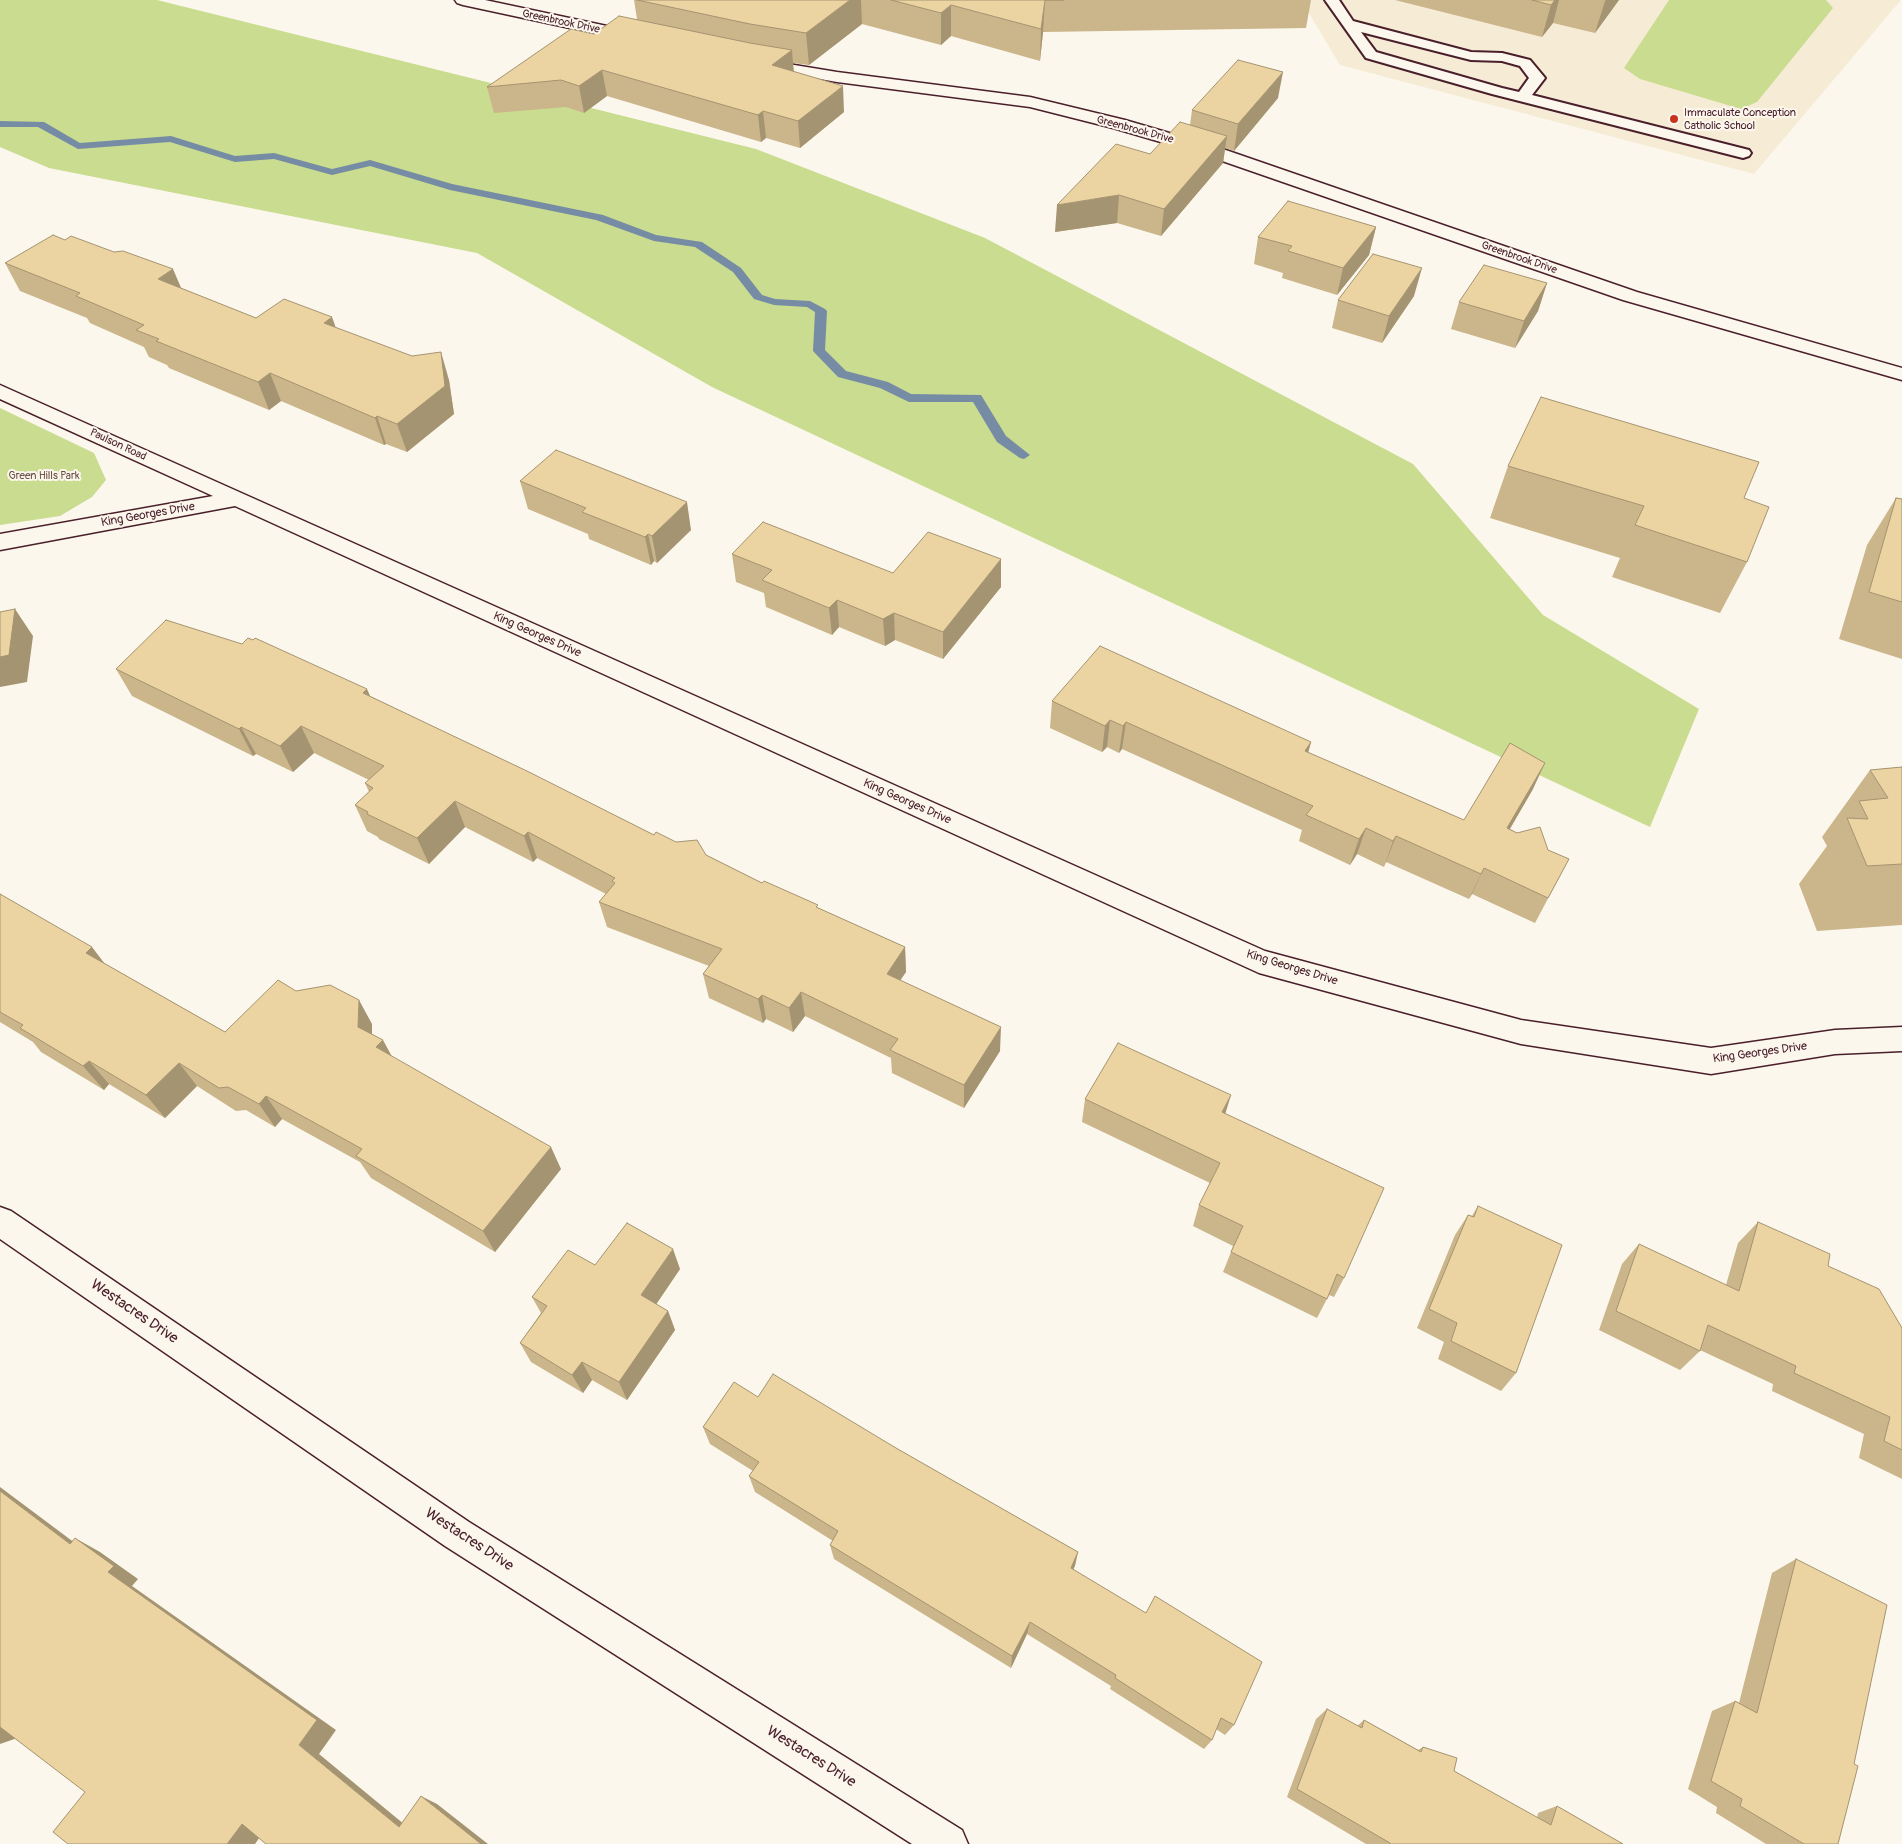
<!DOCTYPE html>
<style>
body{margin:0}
canvas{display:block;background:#fbf7ec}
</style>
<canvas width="1902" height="1844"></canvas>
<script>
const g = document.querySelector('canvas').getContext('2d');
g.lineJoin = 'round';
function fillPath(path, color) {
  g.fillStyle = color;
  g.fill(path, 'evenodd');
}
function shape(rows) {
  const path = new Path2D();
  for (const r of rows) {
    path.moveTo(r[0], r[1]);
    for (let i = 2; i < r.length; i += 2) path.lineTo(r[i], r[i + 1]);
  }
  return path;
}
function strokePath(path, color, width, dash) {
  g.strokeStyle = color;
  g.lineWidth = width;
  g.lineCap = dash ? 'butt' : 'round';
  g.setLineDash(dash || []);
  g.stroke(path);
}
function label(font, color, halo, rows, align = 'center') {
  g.font = font + ' Pangolin,sans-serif';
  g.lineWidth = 4;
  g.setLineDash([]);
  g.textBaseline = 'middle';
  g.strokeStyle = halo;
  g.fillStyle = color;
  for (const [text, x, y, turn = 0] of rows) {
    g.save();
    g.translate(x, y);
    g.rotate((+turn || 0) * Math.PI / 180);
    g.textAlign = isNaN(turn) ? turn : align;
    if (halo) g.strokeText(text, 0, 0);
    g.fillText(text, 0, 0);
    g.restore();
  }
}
fillPath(shape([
 [1301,0,1901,0,1754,174,1340,65]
]), '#f6ecd6');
fillPath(shape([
 [0,0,157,0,756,149,985,238,1413,464,1543,615,1699,709,1650,827,712,387,477,253,49,168,0,147],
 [1669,0,1826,0,1833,8,1757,102,1741,109,1640,79,1624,68],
 [0,408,94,453,106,480,92,497,60,516,0,525]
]), '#c9dc90');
fillPath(shape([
 [0,121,44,122,80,143,171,136,235,156,274,153,332,169,370,160,452,184,603,215,656,235,702,242,741,268,762,295,775,299,810,301,825,309,827,311,825,350,846,371,888,382,911,394,981,395,1006,436,1030,455,1024,459,1020,458,997,442,973,402,909,402,880,388,838,377,813,351,815,312,807,307,774,305,754,299,733,272,695,247,654,241,596,220,450,190,370,166,332,175,274,159,235,162,170,142,78,149,38,127,0,127,0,121]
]), '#768ba4');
const lane = shape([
 [1325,0,1339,0,1353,21,1471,52,1502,53,1530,60,1545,78,1532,95,1749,150,1751,153,1749,156,1743,158,1492,94,1366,58,1325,0],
 [1361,32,1471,60,1502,61,1520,66,1529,78,1519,92,1502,88,1376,52,1361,32]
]);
const street = shape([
 [455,0,485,0,635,32,641,34,643,37,641,40,635,42,463,5,457,3,455,0],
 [758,59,837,72,1030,97,1125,120,1217,147,1637,292,1902,368,1902,380,1623,300,1205,155,1113,128,1030,107,837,82,752,67,750,64,752,61,758,59],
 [0,385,1265,951,1521,1020,1711,1048,1835,1030,1902,1027,1902,1051,1835,1054,1711,1074,1521,1044,1259,973,235,506,0,550,0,534,213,496,0,399,0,385],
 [0,1207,11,1211,469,1522,962,1830,968,1844,912,1844,445,1546,0,1239,0,1207]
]);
strokePath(lane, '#4a1f2b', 4);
strokePath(street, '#4a1f2b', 3);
fillPath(lane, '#fbf7ec');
fillPath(street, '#fbf7ec');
fillPath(shape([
 [634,0,1311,0,1306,28,1043,32,1040,61,951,36,941,45,862,24,809,65,793,63,794,72,844,112,800,148,766,138,761,142,607,96,584,113,566,107,494,113,487,87,594,34,637,19],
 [1395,0,1619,0,1595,33,1553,23,1542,37],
 [1278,98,1234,151,1225,148,1223,163,1161,236,1117,223,1055,232,1150,154,1190,125,1192,110],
 [1376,227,1369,255,1337,295,1282,278,1283,273,1254,264,1258,237],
 [5,263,181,288,256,318,336,328,449,380,454,414,407,452,386,444,384,445,281,401,269,410,169,368,167,365,149,357,144,347,90,323,87,318,20,291],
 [1547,283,1538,311,1515,348,1451,329,1459,302],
 [1414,296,1382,343,1332,328,1338,300],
 [1508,466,1744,498,1747,562,1720,613,1612,577,1620,558,1490,518],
 [520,481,691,530,657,563,654,561,651,565,589,539,588,534,528,509],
 [1896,498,1902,499,1902,659,1839,639,1867,545],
 [732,554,893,573,1001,587,943,659,895,640,885,646,839,627,832,635,766,607,764,593,736,582],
 [116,669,370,696,654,835,706,855,762,883,905,947,906,972,900,980,1000,1051,964,1108,892,1073,891,1058,805,1016,793,1032,766,1019,763,1023,709,998,703,974,709,966,607,927,599,902,606,894,537,858,533,862,465,827,429,864,379,839,378,837,367,831,355,805,369,792,365,783,369,780,314,753,293,772,256,754,253,756,132,696],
 [1052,701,1311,742,1308,753,1464,820,1533,789,1510,829,1548,850,1569,859,1535,923,1472,894,1469,899,1386,862,1384,867,1357,854,1350,865,1299,841,1302,830,1122,749,1119,753,1107,747,1102,752,1050,728],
 [1902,767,1902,925,1817,931,1799,884,1827,846,1822,837,1870,770],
 [0,894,104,963,225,1032,296,991,372,1024,372,1034,391,1056,561,1169,495,1252,371,1178,360,1162,282,1119,275,1127,246,1110,236,1111,197,1086,165,1118,109,1084,104,1090,41,1052,33,1042,0,1022],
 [1085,1099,1225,1114,1344,1278,1334,1297,1329,1295,1317,1318,1223,1272,1231,1252,1233,1246,1193,1226,1199,1205,1210,1183,1082,1122],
 [1478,1206,1516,1373,1501,1391,1438,1359,1444,1342,1417,1328,1455,1235,1468,1215,1472,1216],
 [1758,1222,1828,1266,1902,1328,1902,1479,1859,1458,1864,1434,1772,1391,1773,1384,1700,1350,1700,1351,1680,1370,1599,1330,1622,1264,1639,1244,1726,1285,1738,1243],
 [595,1265,680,1269,656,1304,668,1311,675,1330,627,1400,592,1380,583,1393,531,1362,520,1343,541,1313,532,1297],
 [758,1397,896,1448,1078,1552,1073,1570,1234,1725,1225,1735,1216,1729,1212,1740,1204,1749,1110,1689,1111,1686,1027,1634,1011,1668,834,1559,830,1545,833,1541,755,1492,749,1476,753,1471,710,1444,703,1427],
 [1796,1559,1854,1764,1838,1844,1766,1844,1716,1813,1717,1807,1688,1789,1712,1711,1735,1701,1739,1703,1772,1573],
 [1327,1709,1357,1726,1364,1720,1418,1750,1423,1747,1454,1771,1537,1818,1538,1813,1557,1806,1623,1844,1366,1844,1287,1797,1316,1719]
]), '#cbb58b');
fillPath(shape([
 [850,0,861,0,862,24,809,65,806,33],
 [1045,0,1043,32,1040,61,1041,29],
 [1555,0,1559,0,1553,23,1542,37,1551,5],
 [1606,0,1619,0,1595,33,1605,1],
 [951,5,951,36,941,45,941,13],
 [792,50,794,77,772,65],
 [602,70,607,96,584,113,579,86],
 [1283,72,1278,98,1234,151,1238,124],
 [843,86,844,112,800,148,798,121],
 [763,111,766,138,761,142,758,115],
 [1227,136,1223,163,1161,236,1164,209],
 [1119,195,1117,223,1055,232,1057,205],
 [1376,227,1369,255,1337,295,1343,268],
 [1422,268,1414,296,1382,343,1389,316],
 [173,269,185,297,158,279],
 [1547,283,1538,311,1515,348,1524,321],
 [332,317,342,345,324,323],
 [441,352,449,380,454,414,407,452,397,424],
 [270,373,281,401,269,410,258,382],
 [377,416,386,444,384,445,375,418],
 [687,502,691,530,657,563,652,536],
 [648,534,654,561,651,565,645,537],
 [1001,559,1001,587,943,659,943,632],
 [837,600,839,627,832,635,829,608],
 [15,609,33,636,27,682,0,687,0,657],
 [894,613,895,640,885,646,883,619],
 [367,689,379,716,363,693],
 [1110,720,1107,747,1102,752,1105,726],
 [1126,722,1122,749,1119,753,1123,726],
 [301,726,314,753,293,772,280,746],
 [241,727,256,754,253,756,239,729],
 [1311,742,1304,768,1305,751],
 [1545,763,1533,789,1495,854,1507,828],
 [455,801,465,827,429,864,417,838],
 [1366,828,1357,854,1350,865,1359,839],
 [528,832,537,858,533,862,524,836],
 [1396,836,1386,862,1384,867,1393,841],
 [1484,868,1472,894,1469,899,1481,874],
 [92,947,111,972,86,953],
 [905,947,906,972,888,998,887,974],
 [801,992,805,1016,793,1032,789,1008],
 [762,995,766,1019,763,1023,758,999],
 [359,1000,372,1024,372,1051,358,1027],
 [1001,1027,1000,1051,964,1108,964,1085],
 [383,1040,396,1064,376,1047],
 [89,1061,109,1084,104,1090,83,1066],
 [179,1063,197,1086,165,1118,146,1095],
 [1231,1095,1224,1118,1222,1112],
 [266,1096,282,1119,275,1127,259,1104],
 [551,1147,561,1169,495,1252,483,1231],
 [673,1249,680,1269,649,1315,641,1295],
 [668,1311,675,1330,627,1400,619,1382],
 [582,1362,592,1380,583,1393,572,1375],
 [0,1487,95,1558,70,1544,0,1491],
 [75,1538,100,1552,138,1579,132,1586,336,1730,319,1754,416,1834,399,1827,299,1745,108,1572],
 [1078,1552,1075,1566,1067,1582,1071,1568],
 [1030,1622,1027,1634,1011,1668,1012,1656],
 [0,1726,26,1735,0,1744],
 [421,1796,437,1804,488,1844,481,1844],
 [242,1824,264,1831,255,1844,227,1844]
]), '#a59471');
const building = shape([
 [637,0,850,0,806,33,750,24,637,0],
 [891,0,1064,0,1045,0,1041,29,951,5,941,13,891,0],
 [1532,0,1555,0,1551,5,1532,0],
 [619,16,750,43,792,50,772,65,843,86,798,121,763,111,758,115,602,70,579,86,561,80,487,87,571,29,594,34,619,16],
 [1238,60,1283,72,1238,124,1192,110,1238,60],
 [1180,122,1227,136,1164,209,1119,195,1057,205,1116,144,1150,154,1180,122],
 [1288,201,1376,227,1343,268,1288,251,1292,246,1258,237,1288,201],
 [53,235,65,240,71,236,114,252,123,251,173,269,158,279,256,318,284,299,332,317,324,323,412,356,441,352,445,386,397,424,377,416,375,418,270,373,258,382,156,341,159,339,136,330,144,325,76,296,80,293,5,263,53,235],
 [1373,254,1422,268,1389,316,1338,300,1373,254],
 [1484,265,1547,283,1524,321,1459,302,1484,265],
 [1541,397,1759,462,1744,498,1769,507,1747,562,1635,525,1644,506,1508,466,1541,397],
 [556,450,687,502,652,536,648,534,645,537,582,512,586,508,520,481,556,450],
 [1896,498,1902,499,1902,602,1869,592,1896,498],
 [763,522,893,573,928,532,1001,559,943,632,894,613,883,619,837,600,829,608,762,580,772,570,732,554,763,522],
 [15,609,9,655,0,657,0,612,15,609],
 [166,620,242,644,248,638,253,640,255,638,367,689,363,693,529,772,654,835,656,832,676,842,697,840,706,855,762,883,764,881,818,905,816,907,905,947,887,974,1001,1027,964,1085,890,1050,898,1039,801,992,789,1008,762,995,758,999,703,974,722,949,599,902,615,883,612,881,615,878,528,832,524,836,455,801,417,838,367,814,368,812,355,805,373,788,365,783,384,766,301,726,280,746,241,727,239,729,116,669,166,620],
 [1100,646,1311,742,1305,751,1464,820,1510,743,1545,763,1507,828,1517,833,1540,827,1548,850,1569,859,1548,898,1484,868,1481,874,1396,836,1393,841,1366,828,1359,839,1306,815,1313,806,1126,722,1123,726,1110,720,1105,726,1052,701,1100,646],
 [1902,767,1902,864,1867,866,1847,818,1868,819,1859,801,1888,798,1870,770,1902,767],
 [0,894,92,947,86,953,225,1032,278,980,296,991,330,985,359,1000,358,1027,383,1040,376,1047,551,1147,483,1231,356,1156,362,1149,266,1096,259,1104,228,1087,219,1088,179,1063,146,1095,89,1061,83,1066,20,1028,23,1025,0,1012,0,894],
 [1118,1043,1231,1095,1222,1112,1384,1188,1344,1278,1337,1274,1327,1299,1231,1252,1243,1226,1199,1205,1220,1163,1085,1099,1118,1043],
 [1478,1206,1562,1245,1516,1373,1451,1341,1457,1323,1429,1309,1468,1215,1474,1217,1478,1206],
 [1758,1222,1830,1254,1828,1266,1879,1289,1902,1328,1902,1450,1884,1441,1890,1417,1794,1373,1796,1366,1708,1325,1700,1351,1616,1311,1639,1244,1739,1291,1758,1222],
 [627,1223,673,1249,641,1295,668,1311,619,1382,582,1362,572,1375,520,1343,547,1306,532,1297,568,1250,595,1265,627,1223],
 [773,1374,896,1448,1078,1552,1071,1568,1146,1613,1155,1596,1262,1662,1234,1725,1221,1718,1212,1740,1115,1678,1116,1675,1030,1622,1012,1656,830,1545,838,1531,749,1476,759,1462,703,1427,734,1382,758,1397,773,1374],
 [0,1491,70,1544,75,1538,114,1566,108,1572,317,1720,299,1745,399,1827,421,1796,481,1844,266,1844,242,1824,227,1844,68,1844,53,1832,85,1792,0,1727,0,1491],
 [1796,1559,1887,1605,1854,1764,1858,1766,1838,1844,1804,1844,1740,1806,1742,1799,1711,1781,1735,1701,1757,1713,1796,1559],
 [1327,1709,1362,1728,1364,1720,1421,1752,1423,1747,1457,1758,1454,1771,1551,1825,1557,1806,1623,1844,1389,1844,1390,1843,1297,1789,1327,1709]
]);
fillPath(building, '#ecd3a2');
strokePath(building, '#a59471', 1);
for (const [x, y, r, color] of [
 [1674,119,5,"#c8321e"]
]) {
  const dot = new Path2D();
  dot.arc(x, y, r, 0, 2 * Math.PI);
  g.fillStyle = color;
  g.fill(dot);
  strokePath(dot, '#fbf7ec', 2);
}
label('11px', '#4a1f2b', '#fbf7ec', [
 ["Greenbrook Drive",561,22,12],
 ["Greenbrook Drive",1135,130,15],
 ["Greenbrook Drive",1519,258,19],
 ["Paulson Road",118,445,25]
]);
label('11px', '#4a1f2b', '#fbf7ec', [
 ["Immaculate Conception",1684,113],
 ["Catholic School",1684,126]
], 'left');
label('11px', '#6a4e44', '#fbf7ec', [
 ["Green Hills Park",44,476]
]);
label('12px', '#4a1f2b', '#fbf7ec', [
 ["King Georges Drive",148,515,-10],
 ["King Georges Drive",537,635,24],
 ["King Georges Drive",907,802,24],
 ["King Georges Drive",1292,968,17],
 ["King Georges Drive",1760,1053,-8]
]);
label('15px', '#4a1f2b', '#fbf7ec', [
 ["Westacres Drive",134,1312,34],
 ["Westacres Drive",469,1540,33],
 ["Westacres Drive",811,1757,32]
]);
</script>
